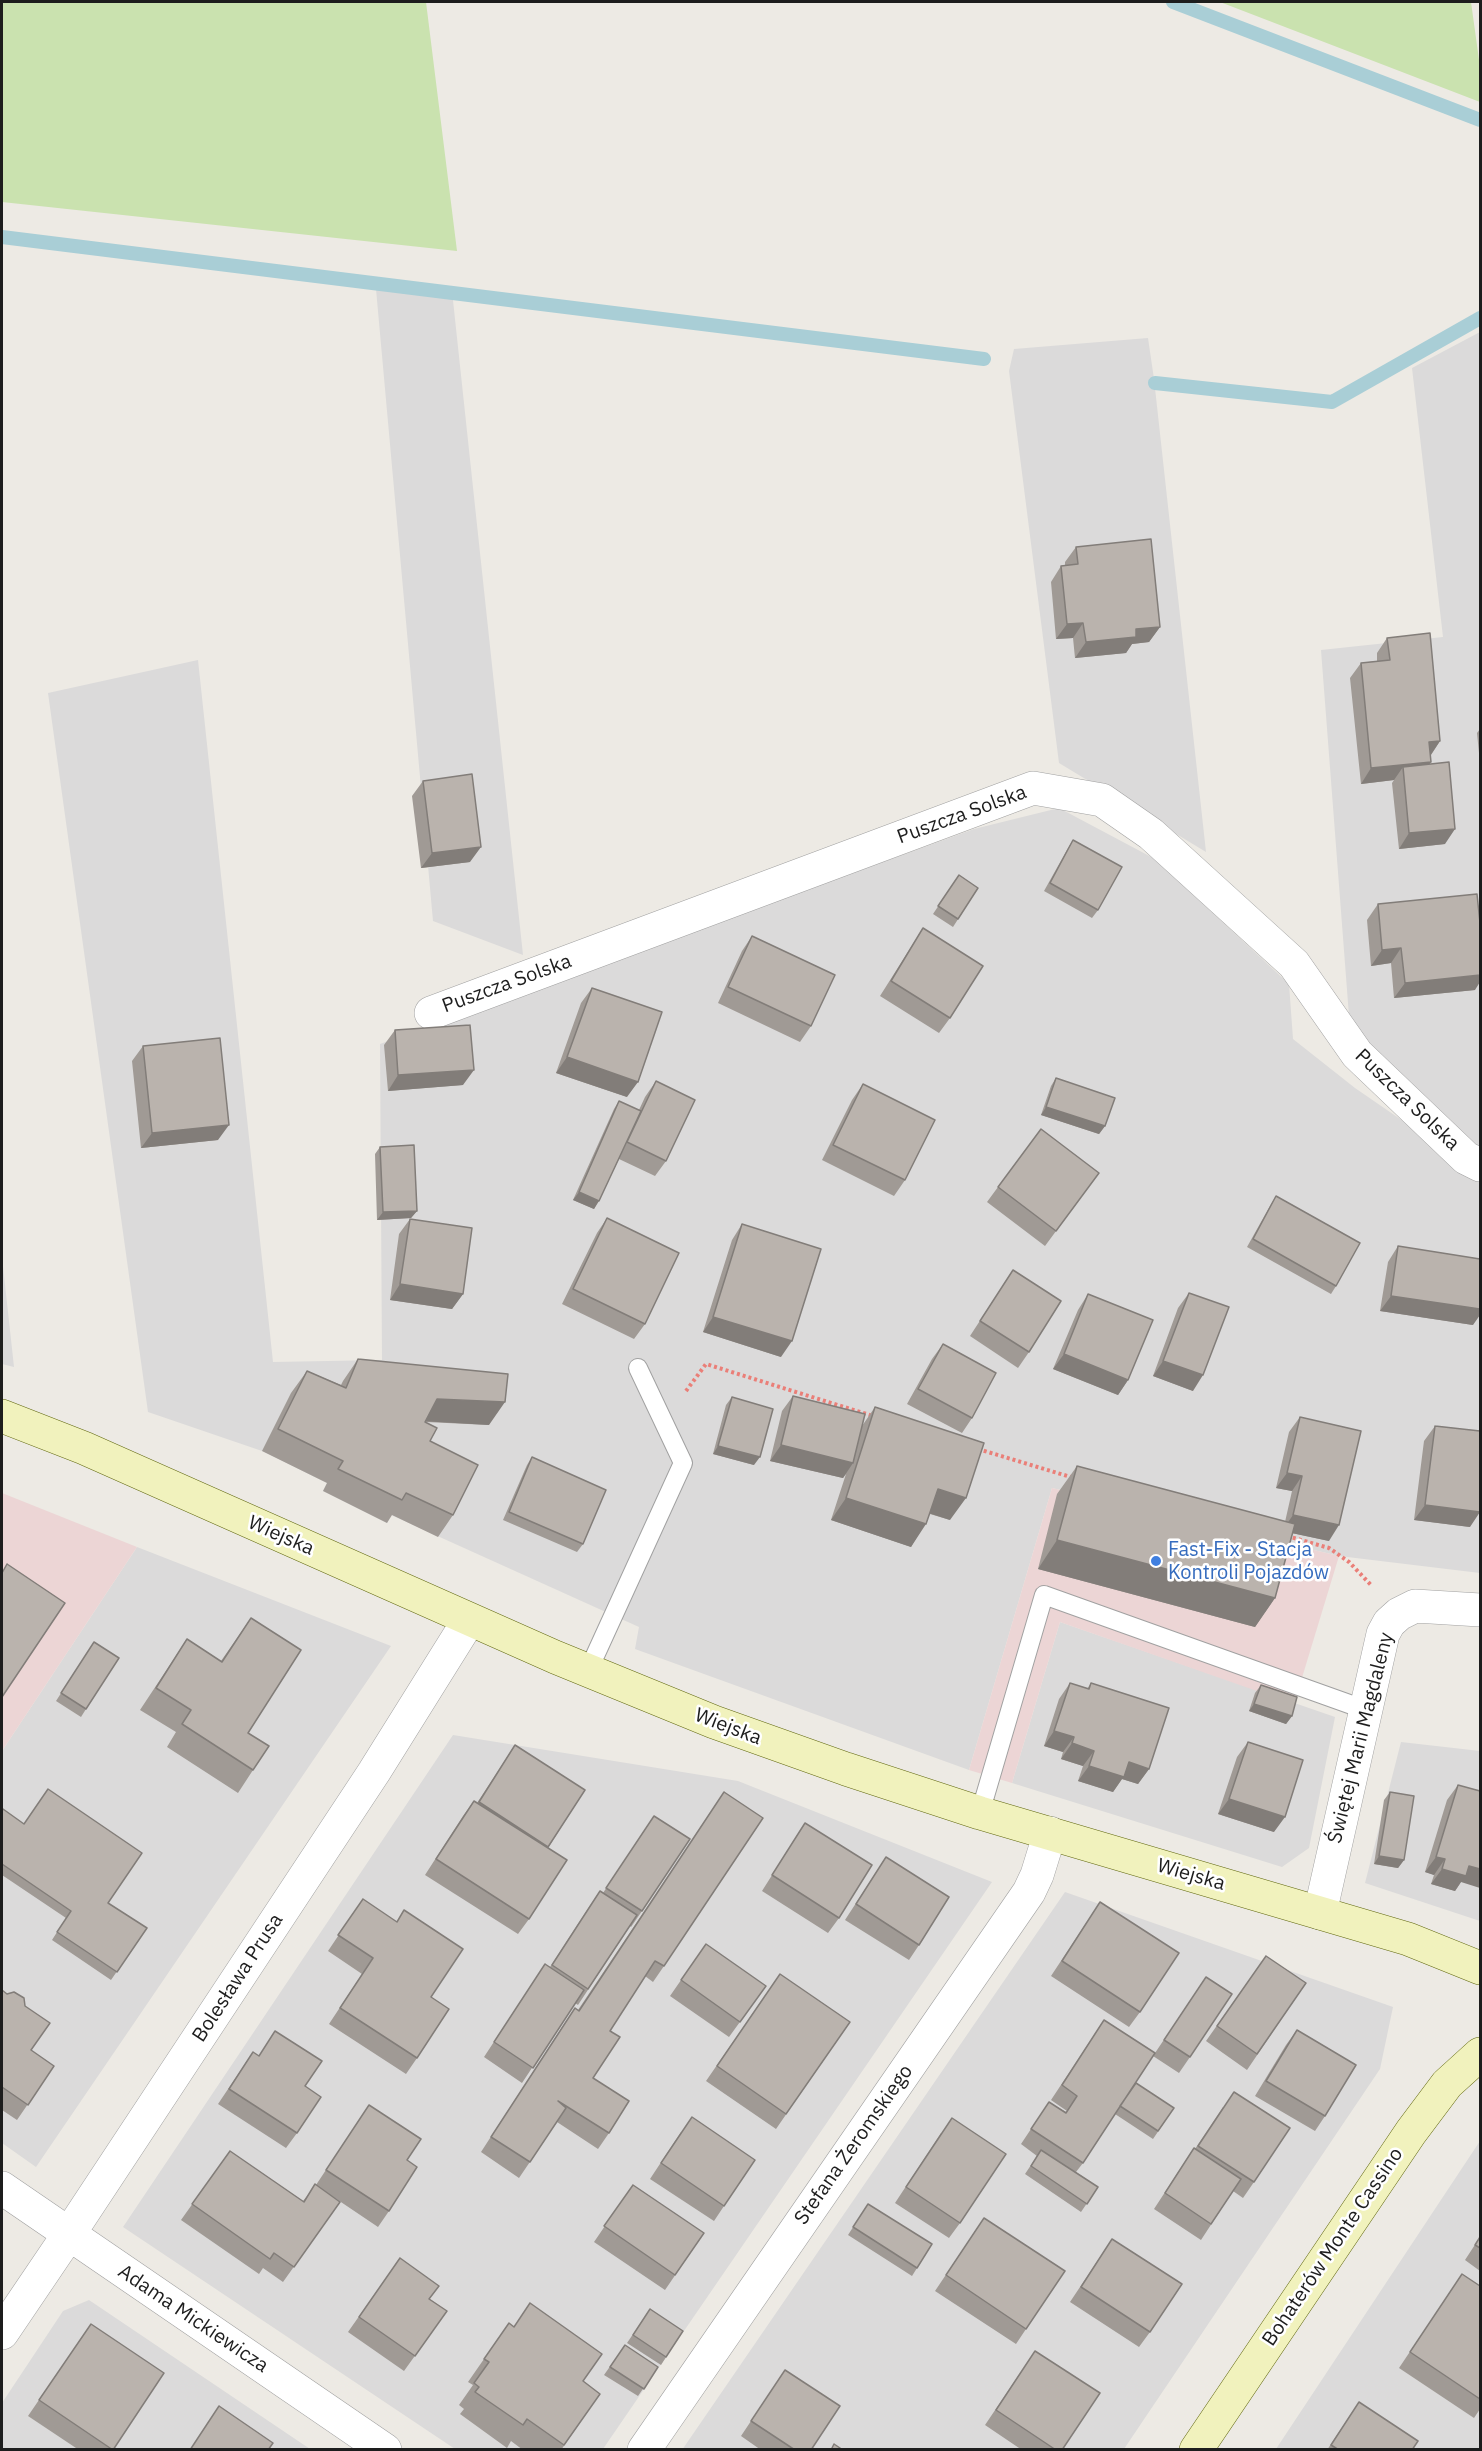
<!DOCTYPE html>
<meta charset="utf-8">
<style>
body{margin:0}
#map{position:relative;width:1482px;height:2451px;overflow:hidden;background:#edeae4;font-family:"IBM Plex Sans",sans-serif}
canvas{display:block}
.frame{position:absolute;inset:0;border:3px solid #1d1d1d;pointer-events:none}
</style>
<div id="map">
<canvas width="1482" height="2451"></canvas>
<div class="frame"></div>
</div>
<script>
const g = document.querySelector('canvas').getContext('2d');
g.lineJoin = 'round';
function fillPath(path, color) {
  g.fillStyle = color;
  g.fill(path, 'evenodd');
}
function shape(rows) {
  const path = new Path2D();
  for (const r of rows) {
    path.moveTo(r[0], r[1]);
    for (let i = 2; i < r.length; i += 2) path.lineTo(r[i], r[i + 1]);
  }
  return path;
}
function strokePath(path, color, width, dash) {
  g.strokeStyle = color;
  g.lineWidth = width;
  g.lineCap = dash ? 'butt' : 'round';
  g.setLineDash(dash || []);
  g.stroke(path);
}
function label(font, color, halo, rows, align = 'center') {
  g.font = font + ' "IBM Plex Sans",sans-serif';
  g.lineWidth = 5;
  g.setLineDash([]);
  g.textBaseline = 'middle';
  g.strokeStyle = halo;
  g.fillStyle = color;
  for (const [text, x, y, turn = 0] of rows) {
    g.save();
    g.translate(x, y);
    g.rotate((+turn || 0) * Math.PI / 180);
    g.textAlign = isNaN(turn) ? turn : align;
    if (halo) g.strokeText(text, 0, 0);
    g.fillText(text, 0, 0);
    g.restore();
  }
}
fillPath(shape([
 [376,289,452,291,523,955,433,921],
 [1480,332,1480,1150,1351,1042,1321,650,1443,637,1412,368],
 [1148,338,1154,379,1206,852,1059,763,1009,371,1014,349],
 [198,660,273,1362,382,1360,380,1044,974,829,1059,808,1155,859,1289,984,1293,1039,1355,1088,1480,1174,1480,1573,1339,1556,1052,1488,969,1770,635,1649,639,1627,391,1515,387,1523,323,1491,327,1483,262,1451,148,1412,48,693],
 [2,1257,14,1367,2,1364],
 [137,1547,391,1646,36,2167,2,2143,2,1751],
 [1060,1622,1335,1717,1309,1848,1282,1867,1012,1783],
 [453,1735,738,1781,992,1882,603,2449,455,2449,123,2227],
 [1401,1742,1480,1751,1480,1921,1365,1883],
 [1065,1892,1393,2007,1380,2069,1124,2449,682,2450],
 [1480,2141,1480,2449,1276,2449],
 [89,2300,310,2449,2,2450,2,2403,63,2311]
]), '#dbdada');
fillPath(shape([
 [1052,1488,1339,1556,1294,1704,1060,1622,1012,1783,969,1770],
 [2,1493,137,1547,2,1751]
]), '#ecd5d5');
fillPath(shape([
 [2,2,426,2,457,251,2,202],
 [1220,2,1471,2,1480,67,1480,102]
]), '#cae2af');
strokePath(shape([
 [1173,2,1480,120],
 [2,237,984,359],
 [1155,383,1332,402,1480,318]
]), '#a9ced6', 14);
const lane = shape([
 [588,1671,683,1463,638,1368],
 [980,1813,1044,1595,1366,1710]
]);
const street = shape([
 [431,1013,1033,788,1102,800,1151,834,1294,964,1357,1054,1466,1158,1480,1165],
 [1320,1913,1383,1634,1389,1623,1399,1614,1415,1606,1480,1610],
 [2,2188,385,2450],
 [2,2333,69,2234,374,1772,469,1620],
 [644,2450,1029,1892,1037,1875,1050,1833]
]);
const secondary = shape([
 [2,1416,84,1448,555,1657,714,1722,846,1769,980,1813,1408,1939,1480,1968],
 [1196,2450,1411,2132,1447,2084,1480,2054]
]);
strokePath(lane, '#a1a1a1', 20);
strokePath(street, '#a1a1a1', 34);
strokePath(secondary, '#616810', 34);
strokePath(shape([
 [686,1391,706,1364,873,1416],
 [978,1449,1074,1478],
 [1287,1536,1329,1548,1349,1562,1371,1585]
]), '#ea7f78', 4, [3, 3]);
strokePath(lane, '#fff', 18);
strokePath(street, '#fff', 33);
strokePath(secondary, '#f1f2bd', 33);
fillPath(shape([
 [1076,547,1160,627,1149,642,1132,644,1126,653,1075,658,1073,638,1056,639,1051,582,1061,566,1065,566,1065,562],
 [1387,638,1440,741,1431,755,1430,765,1445,844,1399,849,1392,783,1394,780,1361,784,1350,678,1361,663,1377,661,1377,653],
 [1480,729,1480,763,1477,733],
 [423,781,470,862,421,868,412,796],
 [1073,840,1098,910,1092,918,1044,891,1068,848],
 [959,875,978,888,953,927,933,914],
 [1378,904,1475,990,1394,998,1391,963,1371,966,1367,920],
 [923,928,950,1018,939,1033,880,996],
 [752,936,811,1026,800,1042,718,1003,742,951],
 [592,988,627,1097,556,1073,581,1003],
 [395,1030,463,1085,388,1091,384,1045],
 [143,1046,218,1140,141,1148,132,1061],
 [1056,1078,1105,1126,1099,1134,1041,1115,1051,1086],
 [656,1081,666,1161,655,1176,619,1159,594,1209,573,1200,614,1109,619,1101,639,1110,645,1097],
 [863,1084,905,1180,894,1196,822,1160,852,1100],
 [380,1147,417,1211,411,1218,377,1220,375,1154],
 [1099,1173,1045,1246,987,1202,998,1187],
 [1276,1196,1336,1286,1331,1294,1247,1247,1271,1204],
 [607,1218,645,1324,634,1339,562,1304,597,1233],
 [410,1219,463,1294,452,1309,390,1300,399,1234],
 [742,1224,781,1357,703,1332,732,1240],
 [1398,1246,1473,1325,1380,1311,1388,1262],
 [1013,1270,1029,1352,1018,1368,970,1336],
 [1189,1293,1193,1391,1153,1376,1178,1308],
 [1088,1294,1128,1380,1118,1395,1053,1369,1078,1310],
 [943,1344,972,1418,962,1433,907,1404,932,1359],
 [358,1359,489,1425,426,1422,430,1441,453,1515,438,1537,392,1515,387,1523,323,1491,327,1483,262,1451,291,1393,307,1371,341,1385,343,1381],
 [793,1396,862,1426,875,1407,950,1520,930,1514,911,1547,831,1520,846,1474,843,1478,770,1461,782,1411],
 [732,1397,754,1465,713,1454,726,1405],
 [1300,1417,1329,1541,1292,1533,1275,1598,1255,1627,1038,1569,1057,1494,1077,1466,1285,1522,1292,1491,1276,1488,1289,1432],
 [1435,1426,1470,1527,1414,1520,1424,1441],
 [532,1457,583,1544,577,1552,503,1520,527,1465],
 [251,1618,248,1733,253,1770,238,1793,167,1747,176,1732,140,1710,187,1639,221,1661],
 [94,1642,86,1709,81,1717,56,1701],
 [1070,1683,1087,1689,1091,1683,1149,1769,1138,1784,1122,1779,1113,1792,1078,1781,1083,1766,1061,1759,1063,1752,1044,1746,1059,1699],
 [1261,1685,1292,1716,1286,1724,1249,1711,1255,1693],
 [1248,1742,1274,1832,1218,1814,1237,1757],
 [515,1745,585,1790,548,1848,529,1919,518,1934,425,1875,463,1816,474,1801,477,1803],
 [1458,1785,1461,1882,1455,1891,1431,1884,1434,1875,1425,1872,1447,1800],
 [724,1792,664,1966,653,1982,645,1976,610,2031,593,2078,609,2133,598,2149,557,2122,519,2178,481,2152,564,2024,575,2008,578,2010],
 [1390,1792,1404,1860,1398,1868,1374,1864,1384,1800],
 [2,1810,108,1903,147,1928,111,1980,52,1940,66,1918,2,1875],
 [654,1816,642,1911,631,1927,630,1926,578,2005,575,2003,522,2083,484,2057,545,1964,550,1967,589,1907,600,1891,603,1893],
 [805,1823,839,1918,828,1933,762,1891],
 [886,1857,919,1945,909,1960,845,1920],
 [363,1899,431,1997,417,2058,406,2074,329,2024,362,1974,328,1951],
 [1100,1902,1140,2012,1129,2027,1051,1976],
 [706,1944,766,1986,729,2037,670,1996],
 [1266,1956,1306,1983,1247,2070,1206,2041],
 [780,1974,850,2022,776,2129,706,2081],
 [1206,1977,1190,2057,1179,2073,1153,2056],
 [2,1990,31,2050,54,2066,17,2120,2,2110],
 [1104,2020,1083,2163,1076,2172,1098,2187,1081,2212,1025,2174,1037,2156,1021,2144,1049,2102,1066,2112,1067,2111,1051,2100],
 [1297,2030,1325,2116,1315,2131,1255,2096,1286,2045],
 [253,2052,297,2133,286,2148,218,2104],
 [1136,2083,1174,2108,1153,2139,1115,2114],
 [369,2105,407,2160,389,2211,378,2227,332,2196,340,2202,283,2282,263,2268,259,2274,181,2220,230,2151,303,2201,316,2185],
 [1223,2107,1254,2182,1243,2198,1233,2191,1201,2240,1154,2209,1184,2163,1194,2148,1195,2149],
 [681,2132,724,2206,714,2221,650,2179],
 [941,2133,960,2223,949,2238,895,2203],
 [633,2185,704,2233,665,2290,594,2242],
 [868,2204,917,2268,912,2276,848,2235],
 [984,2218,1026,2329,1016,2344,935,2291],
 [1480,2237,1480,2271,1465,2260],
 [1112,2239,1150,2332,1139,2347,1070,2302],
 [400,2258,430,2299,447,2311,404,2371,348,2332],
 [1462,2274,1480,2286,1480,2409,1474,2418,1399,2368],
 [650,2309,683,2331,661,2365,627,2343],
 [509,2323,600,2394,561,2450,523,2450,511,2441,507,2448,460,2414,464,2409,459,2405,473,2385,468,2382],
 [91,2324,113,2450,79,2450,28,2416],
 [625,2345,658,2367,638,2396,604,2375],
 [1035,2351,1062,2450,1022,2450,985,2425],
 [785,2370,811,2450,761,2450,741,2436],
 [1359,2402,1412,2450,1327,2450]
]), '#a09a95');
fillPath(shape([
 [1083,623,1073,638,1056,639,1067,624],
 [1160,627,1149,642,1132,644,1126,653,1075,658,1086,642,1136,629],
 [1440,741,1430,756,1429,742],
 [1431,762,1421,777,1403,767,1394,780,1361,784,1371,768],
 [1455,829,1445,844,1399,849,1409,833],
 [481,847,470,862,421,868,432,853],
 [1401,948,1391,963,1371,966,1382,950],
 [1480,975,1480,982,1475,990,1394,998,1405,983],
 [567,1057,638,1082,627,1097,556,1073],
 [474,1070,463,1085,388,1091,398,1075],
 [1046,1107,1105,1126,1099,1134,1041,1115],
 [229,1125,218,1140,141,1148,152,1133],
 [579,1192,599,1201,594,1209,573,1200],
 [417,1211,411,1218,377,1220,383,1212],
 [400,1284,463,1294,452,1309,390,1300],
 [1391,1296,1480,1309,1480,1315,1473,1325,1380,1311],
 [713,1317,792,1341,781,1357,703,1332],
 [1064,1354,1128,1380,1118,1395,1053,1369],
 [1163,1361,1203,1375,1193,1391,1153,1376],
 [437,1399,505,1402,489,1425,421,1421],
 [781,1445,853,1463,843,1478,770,1461],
 [718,1446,760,1457,754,1465,713,1454],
 [1287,1473,1302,1476,1292,1491,1276,1488],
 [938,1489,966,1498,950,1520,922,1511],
 [846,1498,926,1524,911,1547,831,1520],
 [1425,1505,1480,1512,1470,1527,1414,1520],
 [1293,1515,1339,1525,1329,1541,1282,1531],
 [1057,1540,1275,1598,1255,1627,1038,1569],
 [1254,1704,1292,1716,1286,1724,1249,1711],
 [1054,1731,1074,1737,1063,1752,1044,1746],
 [1072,1743,1094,1751,1083,1766,1061,1759],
 [1129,1762,1149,1769,1138,1784,1122,1779,1113,1792,1078,1781,1089,1766],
 [1229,1799,1285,1817,1274,1832,1218,1814],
 [1379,1856,1404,1860,1398,1868,1374,1864],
 [1436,1857,1445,1859,1434,1875,1425,1872],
 [1469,1866,1480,1869,1480,1888,1461,1882,1455,1891,1431,1884,1442,1869]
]), '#827d79');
const building = shape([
 [1151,539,1160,627,1136,629,1136,637,1086,642,1083,623,1067,624,1061,566,1078,564,1076,547,1151,539],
 [1430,633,1440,741,1429,742,1431,762,1371,768,1361,663,1390,660,1387,638,1430,633],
 [1449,762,1455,829,1409,833,1403,767,1449,762],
 [472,774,481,847,432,853,423,781,472,774],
 [1073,840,1122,867,1098,910,1050,883,1073,840],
 [959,875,978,888,958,919,938,906,959,875],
 [1477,894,1480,923,1480,975,1405,983,1401,948,1382,950,1378,904,1477,894],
 [923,928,983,966,950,1018,891,981,923,928],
 [752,936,835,975,811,1026,728,987,752,936],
 [592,988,662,1012,638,1082,567,1057,592,988],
 [470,1025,474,1070,398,1075,395,1030,470,1025],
 [220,1038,229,1125,152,1133,143,1046,220,1038],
 [1056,1078,1115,1098,1105,1126,1046,1107,1056,1078],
 [656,1081,695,1100,666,1161,627,1142,656,1081],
 [863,1084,935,1120,905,1180,833,1145,863,1084],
 [619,1101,641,1111,599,1201,579,1192,619,1101],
 [1041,1129,1099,1173,1056,1231,998,1187,1041,1129],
 [414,1145,417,1211,383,1212,380,1147,414,1145],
 [1276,1196,1360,1243,1336,1286,1253,1239,1276,1196],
 [607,1218,679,1253,645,1324,573,1289,607,1218],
 [410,1219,472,1228,463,1294,400,1284,410,1219],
 [742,1224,821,1249,792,1341,713,1317,742,1224],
 [1398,1246,1480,1259,1480,1309,1391,1296,1398,1246],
 [1013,1270,1061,1301,1029,1352,980,1321,1013,1270],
 [1189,1293,1229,1307,1203,1375,1163,1361,1189,1293],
 [1088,1294,1153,1320,1128,1380,1064,1354,1088,1294],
 [943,1344,996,1373,972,1418,918,1389,943,1344],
 [358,1359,508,1374,505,1402,437,1399,425,1422,437,1428,430,1441,478,1465,453,1515,406,1493,402,1500,338,1469,343,1461,278,1429,307,1371,346,1388,358,1359],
 [793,1396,865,1414,853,1463,781,1445,793,1396],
 [732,1397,773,1409,760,1457,718,1446,732,1397],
 [875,1407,984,1443,966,1498,938,1489,926,1524,846,1498,875,1407],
 [1300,1417,1361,1431,1339,1525,1293,1515,1302,1476,1287,1473,1300,1417],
 [1435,1426,1480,1431,1480,1512,1425,1505,1435,1426],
 [532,1457,606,1490,583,1544,509,1512,532,1457],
 [1077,1466,1295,1524,1275,1598,1057,1540,1077,1466],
 [7,1564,65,1603,2,1697,2,1573,7,1564],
 [251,1618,301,1650,248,1733,269,1746,253,1770,182,1724,191,1710,156,1688,187,1639,222,1662,251,1618],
 [94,1642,119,1658,86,1709,61,1693,94,1642],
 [1070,1683,1089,1689,1091,1683,1169,1708,1149,1769,1129,1762,1124,1777,1089,1766,1094,1751,1072,1743,1074,1737,1054,1731,1070,1683],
 [1261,1685,1297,1697,1292,1716,1254,1704,1261,1685],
 [1248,1742,1303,1760,1285,1817,1229,1799,1248,1742],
 [515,1745,585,1790,548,1847,479,1802,515,1745],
 [1458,1785,1480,1791,1480,1869,1469,1866,1466,1876,1442,1869,1445,1859,1436,1857,1458,1785],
 [48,1789,142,1853,108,1903,147,1928,117,1972,57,1932,71,1911,2,1864,2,1811,3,1809,24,1824,48,1789],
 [724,1792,763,1818,664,1966,655,1961,610,2031,620,2037,593,2078,629,2101,609,2133,558,2101,566,2108,530,2162,491,2137,575,2008,579,2011,724,1792],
 [1390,1792,1414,1796,1404,1860,1379,1856,1390,1792],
 [474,1801,567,1860,529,1919,436,1859,474,1801],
 [654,1816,690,1839,642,1911,606,1888,654,1816],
 [805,1823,872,1865,839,1918,772,1875,805,1823],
 [886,1857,949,1897,919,1945,856,1904,886,1857],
 [600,1891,637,1915,588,1989,552,1965,600,1891],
 [363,1899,397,1922,404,1910,463,1949,431,1997,449,2009,417,2058,340,2008,373,1958,338,1935,363,1899],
 [1100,1902,1179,1953,1140,2012,1062,1961,1100,1902],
 [706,1944,766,1986,740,2022,681,1980,706,1944],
 [1266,1956,1306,1983,1257,2054,1217,2026,1266,1956],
 [545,1964,584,1990,533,2068,494,2042,545,1964],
 [780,1974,850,2022,786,2114,717,2066,780,1974],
 [1206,1977,1232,1994,1190,2057,1164,2040,1206,1977],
 [2,1990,7,1994,14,1992,24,1998,25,2006,50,2023,31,2050,54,2066,28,2105,2,2087,2,1990],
 [1104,2020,1155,2053,1083,2163,1031,2129,1049,2102,1066,2113,1077,2096,1062,2085,1104,2020],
 [1297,2030,1356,2065,1325,2116,1266,2081,1297,2030],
 [275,2031,322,2061,305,2086,321,2097,297,2133,229,2089,253,2052,259,2056,275,2031],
 [1136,2083,1174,2108,1158,2131,1120,2106,1136,2083],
 [1234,2092,1290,2128,1254,2182,1198,2146,1234,2092],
 [369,2105,421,2139,407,2160,417,2167,389,2211,326,2170,369,2105],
 [692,2117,755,2160,724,2206,661,2163,692,2117],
 [952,2118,1006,2154,960,2223,906,2187,952,2118],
 [1194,2148,1241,2179,1211,2224,1165,2193,1194,2148],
 [1041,2150,1098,2187,1087,2204,1031,2166,1041,2150],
 [230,2151,304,2202,315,2184,340,2202,294,2267,274,2253,270,2259,192,2204,230,2151],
 [633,2185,704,2233,675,2275,604,2226,633,2185],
 [868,2204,932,2244,917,2268,853,2227,868,2204],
 [984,2218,1065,2271,1026,2329,946,2275,984,2218],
 [1480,2237,1480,2248,1475,2245,1480,2237],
 [1112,2239,1182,2284,1150,2332,1081,2287,1112,2239],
 [400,2258,439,2286,429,2299,447,2311,415,2356,359,2317,400,2258],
 [1462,2274,1480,2286,1480,2399,1410,2352,1462,2274],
 [530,2303,602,2354,583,2381,600,2394,564,2445,527,2419,523,2425,475,2392,479,2387,474,2383,489,2362,484,2359,509,2323,514,2327,530,2303],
 [650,2309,683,2331,666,2357,633,2335,650,2309],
 [91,2324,164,2373,113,2450,39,2400,91,2324],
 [625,2345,658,2367,644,2389,610,2367,625,2345],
 [1035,2351,1100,2393,1062,2450,1056,2450,996,2410,1035,2351],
 [785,2370,840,2406,811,2450,795,2450,751,2421,785,2370],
 [1359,2402,1418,2441,1412,2450,1339,2450,1331,2445,1359,2402],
 [219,2406,273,2443,268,2450,190,2450,219,2406],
 [834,2444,843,2450,831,2450,834,2444]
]);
fillPath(building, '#bab3ad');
strokePath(building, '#827d79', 1.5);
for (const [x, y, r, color] of [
 [1156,1561,6,"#3f7fe0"]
]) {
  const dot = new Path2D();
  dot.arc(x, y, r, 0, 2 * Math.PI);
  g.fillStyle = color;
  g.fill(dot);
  strokePath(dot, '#fff', 2);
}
label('20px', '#1d1d1d', '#fff', [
 ["Puszcza Solska",962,815,-20],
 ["Puszcza Solska",507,984,-20],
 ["Puszcza Solska",1407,1100,44],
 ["Wiejska",281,1536,24],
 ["Wiejska",728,1727,21],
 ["Świętej Marii Magdaleny",1361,1738,-76],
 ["Wiejska",1191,1875,16],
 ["Bolesława Prusa",238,1978,-57],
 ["Stefana Żeromskiego",854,2145,-55],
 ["Bohaterów Monte Cassino",1333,2247,-56],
 ["Adama Mickiewicza",193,2319,34]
]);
label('20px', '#366cbe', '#fff', [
 ["Fast-Fix - Stacja",1168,1550],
 ["Kontroli Pojazdów",1168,1573]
], 'left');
</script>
